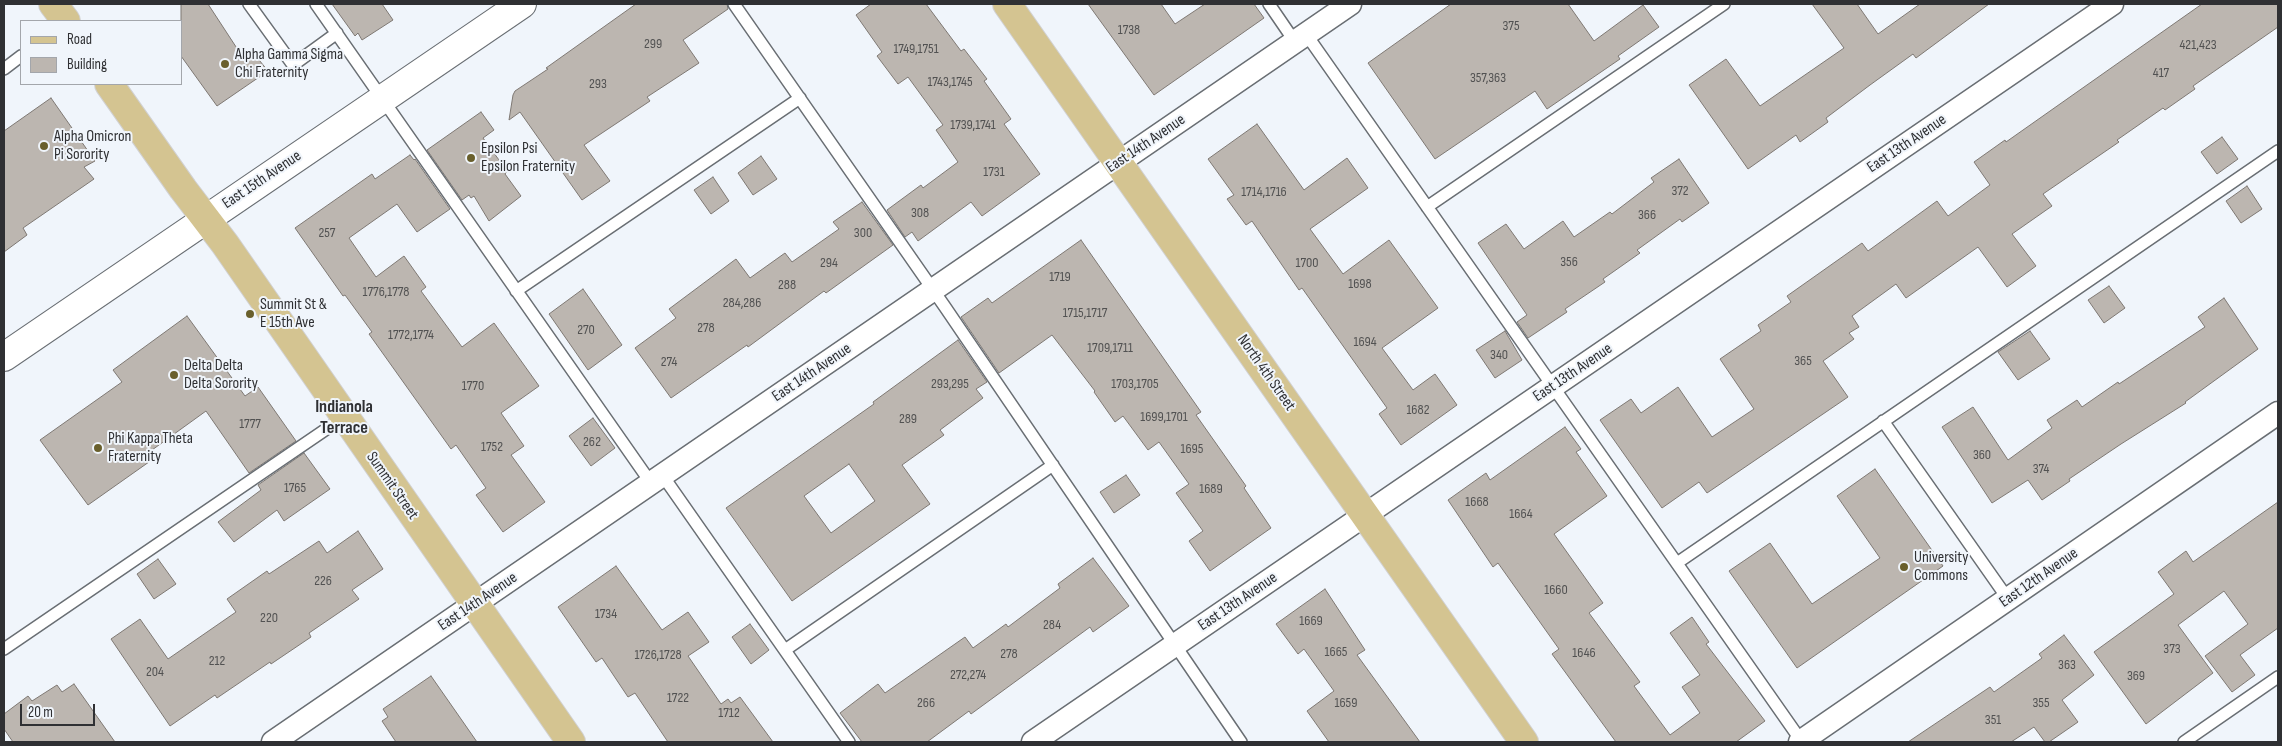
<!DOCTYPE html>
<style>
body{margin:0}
#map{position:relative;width:2282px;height:746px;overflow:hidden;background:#f0f5fb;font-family:"Sofia Sans Condensed",sans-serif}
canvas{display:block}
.frame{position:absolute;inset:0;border:5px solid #2f3033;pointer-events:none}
.legend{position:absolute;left:20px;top:20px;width:162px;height:65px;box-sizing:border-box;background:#f0f5fb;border:1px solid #a3a6ab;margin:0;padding:6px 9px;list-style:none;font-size:15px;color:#2f3033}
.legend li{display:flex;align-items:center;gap:10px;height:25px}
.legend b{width:25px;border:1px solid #a3a6ab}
.scale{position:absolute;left:20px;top:704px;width:75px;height:22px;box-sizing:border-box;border:2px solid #2f3033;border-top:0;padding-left:6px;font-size:15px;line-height:18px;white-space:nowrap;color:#2f3033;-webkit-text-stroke:4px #f0f5fb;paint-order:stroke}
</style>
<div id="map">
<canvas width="2282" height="746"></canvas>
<div class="frame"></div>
<ul class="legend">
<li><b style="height:6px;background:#d4c491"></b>Road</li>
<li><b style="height:14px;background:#bcb6b0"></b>Building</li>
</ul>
<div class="scale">20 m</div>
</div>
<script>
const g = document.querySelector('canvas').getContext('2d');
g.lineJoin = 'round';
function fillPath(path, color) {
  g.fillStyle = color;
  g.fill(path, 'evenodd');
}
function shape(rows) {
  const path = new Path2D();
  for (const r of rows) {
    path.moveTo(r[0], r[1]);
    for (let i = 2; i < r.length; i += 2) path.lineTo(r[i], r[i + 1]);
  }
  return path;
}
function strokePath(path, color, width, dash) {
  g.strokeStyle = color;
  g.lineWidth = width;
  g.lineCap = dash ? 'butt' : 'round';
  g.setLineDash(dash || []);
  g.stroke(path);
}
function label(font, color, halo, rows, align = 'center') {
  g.font = font + ' "Sofia Sans Condensed",sans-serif';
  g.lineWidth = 4;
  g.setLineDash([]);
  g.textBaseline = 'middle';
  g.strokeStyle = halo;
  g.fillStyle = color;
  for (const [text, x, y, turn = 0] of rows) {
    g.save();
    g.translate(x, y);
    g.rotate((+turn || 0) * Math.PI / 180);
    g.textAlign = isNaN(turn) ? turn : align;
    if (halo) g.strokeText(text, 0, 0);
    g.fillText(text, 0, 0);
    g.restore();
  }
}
const building = shape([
 [181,4,208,4,242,56,251,50,268,71,217,106,181,56,181,4],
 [332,4,382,4,393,20,362,40,358,33,355,36,332,4],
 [636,4,727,4,728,9,683,40,699,63,647,97,650,101,584,145,610,181,582,200,520,112,509,120,513,95,515,91,548,69,546,68,636,4],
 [871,4,926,4,961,51,964,49,987,79,984,81,1011,119,1004,124,1040,174,982,216,971,202,918,241,912,232,905,237,887,210,921,185,923,188,958,162,936,130,943,125,908,77,898,84,877,56,882,52,856,15,871,4],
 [1088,4,1161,4,1175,24,1205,4,1254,4,1264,18,1154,95,1088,4],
 [1451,4,1568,4,1594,41,1643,5,1659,27,1618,56,1620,59,1547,109,1535,91,1435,159,1368,63,1451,4],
 [1812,4,1857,4,1878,34,1920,4,1989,4,1916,58,1913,54,1870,85,1826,118,1828,122,1800,142,1796,135,1748,169,1689,85,1726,59,1760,106,1844,48,1812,4],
 [2202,4,2278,4,2278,27,2193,86,2195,89,2165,110,2163,108,2117,140,2119,142,2043,194,2052,206,2012,234,2036,266,2007,287,1978,247,1906,298,1896,284,1852,316,1859,327,1849,333,1854,339,1823,361,1848,397,1707,493,1699,482,1662,508,1600,420,1631,399,1641,413,1678,387,1712,437,1754,409,1720,359,1761,331,1758,325,1791,302,1787,296,1862,243,1868,251,1937,201,1948,216,1990,185,1974,162,2005,140,2006,142,2202,4],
 [51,98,95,161,84,167,94,179,23,228,27,235,4,252,4,131,51,98],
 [481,112,494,130,483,138,507,171,505,174,521,196,489,221,474,196,471,198,469,195,462,200,427,150,481,112],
 [1257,124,1304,190,1347,158,1368,188,1310,229,1343,274,1389,240,1438,308,1382,348,1413,390,1435,374,1457,405,1401,445,1379,414,1387,408,1302,288,1299,290,1252,221,1246,225,1227,199,1234,195,1208,159,1257,124],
 [2222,137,2238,159,2217,174,2201,152,2222,137],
 [410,155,414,160,415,159,450,209,417,232,397,204,349,238,376,277,404,256,426,287,421,291,462,347,494,323,539,386,501,413,524,446,511,455,545,502,503,532,476,495,486,488,456,445,451,449,369,334,372,332,345,295,343,296,295,228,372,174,375,179,410,155],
 [761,156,777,179,753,195,738,173,761,156],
 [1679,159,1709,203,1682,222,1680,219,1637,250,1640,253,1603,279,1605,282,1565,309,1567,312,1528,338,1517,322,1527,315,1478,243,1506,224,1524,249,1563,221,1574,237,1610,212,1612,214,1654,182,1651,178,1679,159],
 [713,177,729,201,711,214,694,190,713,177],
 [2247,186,2262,209,2241,223,2226,201,2247,186],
 [862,202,893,245,826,293,824,291,748,347,747,345,671,398,635,348,676,318,669,309,736,259,750,278,785,253,792,262,839,229,833,222,862,202],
 [1081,240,1201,412,1196,415,1246,486,1244,488,1271,528,1210,571,1189,541,1203,531,1176,493,1189,484,1159,442,1148,450,1123,416,1115,422,1094,392,1095,391,1052,335,999,373,961,317,988,298,992,303,1081,240],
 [2109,286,2125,308,2104,323,2088,300,2109,286],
 [583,289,622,345,588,370,549,314,583,289],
 [2224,298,2258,349,2185,402,2186,403,2121,444,2069,479,2070,481,2042,500,2028,480,1992,503,1942,427,1973,407,2008,460,2052,428,2047,420,2077,400,2082,407,2118,382,2119,384,2205,327,2198,317,2224,298],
 [187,316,245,396,258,387,296,441,249,473,206,411,152,450,156,457,88,505,40,440,122,382,113,370,187,316],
 [1505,331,1522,360,1495,378,1476,350,1505,331],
 [2030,331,2050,359,2018,380,1998,352,2030,331],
 [958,340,987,382,976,389,983,398,940,430,944,435,902,465,930,504,792,601,726,508,874,404,873,402,958,340],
 [849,464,875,501,831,533,804,496,849,464],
 [593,418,615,448,591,466,569,436,593,418],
 [1565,427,1581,449,1576,452,1607,496,1554,534,1603,603,1589,613,1640,682,1634,686,1670,735,1700,713,1682,687,1700,675,1670,633,1692,617,1709,642,1706,644,1765,721,1736,742,1616,742,1552,654,1559,649,1498,563,1493,567,1448,500,1486,473,1490,480,1565,427],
 [304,453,330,489,284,521,277,510,234,542,218,522,261,490,258,485,304,453],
 [1875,469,1943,566,1797,668,1729,571,1770,543,1812,604,1880,558,1837,496,1875,469],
 [1126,475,1140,495,1114,513,1100,492,1126,475],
 [2278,502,2278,628,2240,655,2255,675,2232,692,2205,656,2248,624,2224,591,2178,625,2213,673,2146,724,2094,652,2174,594,2158,572,2186,551,2193,562,2278,502],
 [358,531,383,569,352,590,359,599,309,633,311,637,271,664,270,662,217,698,215,695,170,726,111,639,140,619,168,659,236,612,227,599,267,571,269,574,319,541,327,553,358,531],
 [1093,558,1129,606,1093,632,1090,627,971,714,969,711,927,742,862,742,840,713,878,684,885,693,965,637,973,648,1006,624,1008,627,1060,588,1058,584,1093,558],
 [158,559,176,584,154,599,137,574,158,559],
 [616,566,662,630,688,612,709,642,688,656,721,704,728,699,731,703,740,697,773,742,668,742,635,693,628,697,602,658,596,662,558,607,616,566],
 [1325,589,1365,650,1357,655,1420,742,1329,742,1307,711,1334,691,1304,649,1298,654,1276,624,1325,589],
 [750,624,769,650,751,664,732,637,750,624],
 [2064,635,2094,675,2062,700,2078,722,2049,742,2045,742,2034,727,2011,742,1908,742,1990,687,1994,692,2042,658,2039,654,2064,635],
 [431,676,461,719,477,742,396,742,382,721,388,717,383,709,431,676],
 [74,684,115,742,13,742,4,729,4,714,28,696,32,701,57,685,62,692,74,684]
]);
fillPath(building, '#bcb6b0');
strokePath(building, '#7e7873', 1);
const service = shape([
 [249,4,293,65,337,33],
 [316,4,651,483],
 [734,4,945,307,1241,742],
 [1269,4,1295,42],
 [1306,34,1802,742],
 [4,69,21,56],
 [1427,207,1724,4],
 [516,291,800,98],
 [1883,421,2008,599],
 [663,476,849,742],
 [1677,563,2278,151],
 [4,649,344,417],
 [785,650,1053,465],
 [2184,742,2278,677]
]);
const minor = shape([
 [273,742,1350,4],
 [1033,742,2112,4],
 [1800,742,2278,413]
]);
const tertiary = shape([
 [4,357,522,4]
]);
const primary = shape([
 [53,4,66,21],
 [1007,4,1524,742],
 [109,84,183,189,225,244,571,742]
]);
strokePath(service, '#696e73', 14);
strokePath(minor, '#696e73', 25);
strokePath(tertiary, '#696e73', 30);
strokePath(primary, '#d1d1d2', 30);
strokePath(service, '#fff', 11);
strokePath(minor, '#fff', 22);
strokePath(tertiary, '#fff', 28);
strokePath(primary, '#d4c491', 28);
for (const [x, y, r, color] of [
 [225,64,5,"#695f2c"],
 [44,146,5,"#695f2c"],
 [471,158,5,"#695f2c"],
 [250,314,5,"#695f2c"],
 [174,375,5,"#695f2c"],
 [98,448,5,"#695f2c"],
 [1904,567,5,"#695f2c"]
]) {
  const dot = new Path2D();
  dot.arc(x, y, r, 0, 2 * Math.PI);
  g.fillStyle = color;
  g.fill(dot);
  strokePath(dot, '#f0f5fb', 2);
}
label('14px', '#525252', null, [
 ["375",1511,26],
 ["1738",1129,30],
 ["299",653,44],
 ["421,423",2198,45],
 ["1749,1751",916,49],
 ["417",2161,73],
 ["357,363",1488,78],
 ["1743,1745",950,82],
 ["293",598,84],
 ["1739,1741",973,125],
 ["1731",994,172],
 ["372",1680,191],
 ["1714,1716",1264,192],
 ["308",920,213],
 ["366",1647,215],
 ["257",327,233],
 ["300",863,233],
 ["356",1569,262],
 ["294",829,263],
 ["1700",1307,263],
 ["1719",1060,277],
 ["1698",1360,284],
 ["288",787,285],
 ["1776,1778",386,292],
 ["284,286",742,303],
 ["1715,1717",1085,313],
 ["278",706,328],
 ["270",586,330],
 ["1772,1774",411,335],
 ["1694",1365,342],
 ["1709,1711",1110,348],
 ["340",1499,355],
 ["365",1803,361],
 ["274",669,362],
 ["293,295",950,384],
 ["1703,1705",1135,384],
 ["1770",473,386],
 ["1682",1418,410],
 ["1699,1701",1164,417],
 ["289",908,419],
 ["1777",250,424],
 ["262",592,442],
 ["1752",492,447],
 ["1695",1192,449],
 ["360",1982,455],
 ["374",2041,469],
 ["1765",295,488],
 ["1689",1211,489],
 ["1668",1477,502],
 ["1664",1521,514],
 ["226",323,581],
 ["1660",1556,590],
 ["1734",606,614],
 ["220",269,618],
 ["1669",1311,621],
 ["284",1052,625],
 ["373",2172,649],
 ["1665",1336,652],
 ["1646",1584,653],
 ["278",1009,654],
 ["1726,1728",658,655],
 ["212",217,661],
 ["363",2067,665],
 ["204",155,672],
 ["272,274",968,675],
 ["369",2136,676],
 ["1722",678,698],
 ["266",926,703],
 ["1659",1346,703],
 ["355",2041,703],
 ["1712",729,713],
 ["351",1993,720]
]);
label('16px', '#2f3033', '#f0f5fb', [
 ["Alpha Gamma Sigma",235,55],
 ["Chi Fraternity",235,73],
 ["Alpha Omicron",54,137],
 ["Pi Sorority",54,155],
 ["Epsilon Psi",481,149],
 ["Epsilon Fraternity",481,167],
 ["Summit St &",260,305],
 ["E 15th Ave",260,323],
 ["Delta Delta",184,366],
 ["Delta Sorority",184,384],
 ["Phi Kappa Theta",108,439],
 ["Fraternity",108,457],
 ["University",1914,558],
 ["Commons",1914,576]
], 'left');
label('16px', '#2f3033', '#f0f5fb', [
 ["East 14th Avenue",1146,144,-34],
 ["East 13th Avenue",1907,144,-34],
 ["East 15th Avenue",262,180,-34],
 ["East 14th Avenue",812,373,-34],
 ["North 4th Street",1266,373,55],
 ["East 13th Avenue",1573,373,-34],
 ["Summit Street",392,486,55],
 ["East 12th Avenue",2039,578,-35],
 ["East 14th Avenue",478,602,-34],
 ["East 13th Avenue",1238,602,-34]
]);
label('bold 18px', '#2f3033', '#f0f5fb', [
 ["Indianola",344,407],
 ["Terrace",344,428]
]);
</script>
